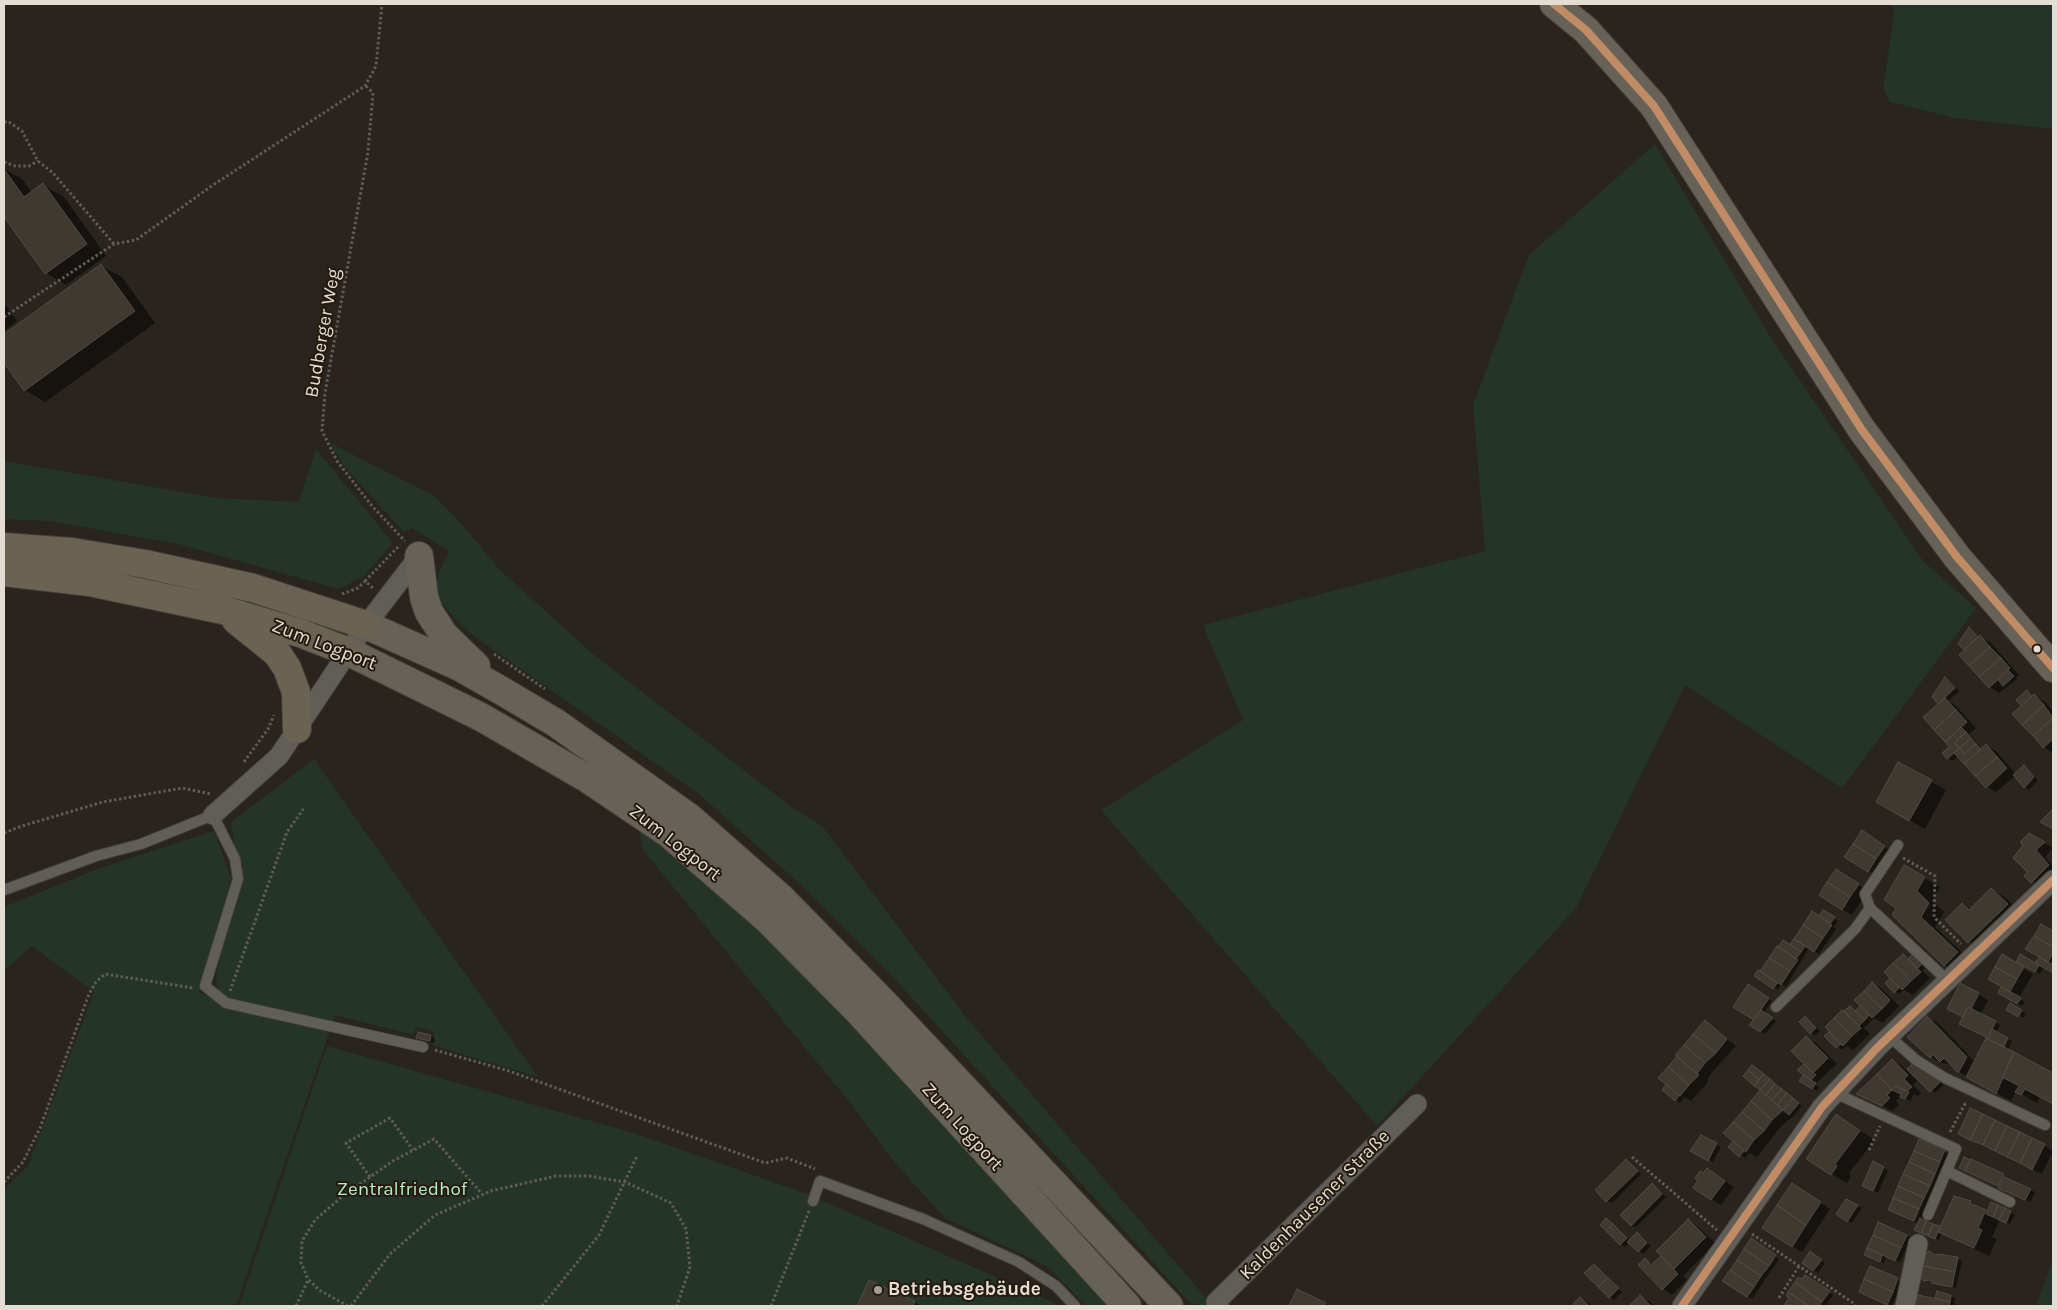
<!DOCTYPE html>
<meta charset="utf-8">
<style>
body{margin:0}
#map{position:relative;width:2057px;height:1310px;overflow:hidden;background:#29241d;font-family:Karla,sans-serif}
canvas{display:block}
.frame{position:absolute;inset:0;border:5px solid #e3ddd4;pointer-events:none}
</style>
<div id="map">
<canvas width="2057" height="1310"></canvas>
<div class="frame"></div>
</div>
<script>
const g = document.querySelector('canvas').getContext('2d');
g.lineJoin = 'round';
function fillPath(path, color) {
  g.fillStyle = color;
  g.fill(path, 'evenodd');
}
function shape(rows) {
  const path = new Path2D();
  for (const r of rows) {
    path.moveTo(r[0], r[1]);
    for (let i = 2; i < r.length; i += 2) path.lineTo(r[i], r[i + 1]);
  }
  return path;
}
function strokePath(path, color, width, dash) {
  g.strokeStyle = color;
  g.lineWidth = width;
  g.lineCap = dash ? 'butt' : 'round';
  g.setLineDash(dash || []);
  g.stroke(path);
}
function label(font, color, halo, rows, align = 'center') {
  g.font = font + ' Karla,sans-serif';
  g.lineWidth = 4;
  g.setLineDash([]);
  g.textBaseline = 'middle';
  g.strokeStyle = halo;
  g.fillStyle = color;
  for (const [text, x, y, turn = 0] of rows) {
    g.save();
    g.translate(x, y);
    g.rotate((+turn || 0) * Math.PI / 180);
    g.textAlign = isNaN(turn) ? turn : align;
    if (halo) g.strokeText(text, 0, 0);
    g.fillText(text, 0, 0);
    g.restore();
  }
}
fillPath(shape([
 [1892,4,2053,4,2053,129,1955,118,1890,102,1883,88,1894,15],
 [1655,144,1773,341,1923,561,1976,608,1842,788,1685,685,1576,908,1377,1126,1101,810,1243,720,1203,625,1485,551,1473,405,1529,255],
 [330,443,433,495,459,521,500,570,593,654,793,808,822,826,970,1022,1213,1306,1191,1304,889,973,801,885,699,794,474,636,455,619,437,597,436,588,439,572,449,551,412,528,404,532,343,465],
 [316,449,393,543,364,576,339,589,178,544,50,521,4,519,4,461,217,498,299,502],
 [314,759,538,1077,432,1045,435,1032,416,1027,414,1035,335,1015,236,1306,4,1306,4,1190,28,1166,94,992,32,946,4,971,4,907,100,868,214,831,231,878,198,993,220,998,216,980,221,954,243,884,243,865,235,847,231,822],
 [639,829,686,865,780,948,1115,1306,1086,1306,1047,1266,945,1218,895,1163,851,1104,643,850],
 [327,1046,637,1134,810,1195,1061,1306,239,1306],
 [2053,1259,2053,1306,2036,1306]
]), '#253429');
fillPath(shape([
 [4,169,22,179,32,193,43,185,64,197,106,256,66,285,46,273,4,215,6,212,4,209],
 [101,266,122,277,155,323,45,402,25,390,4,361,4,336],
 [4,303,17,321,4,331],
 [1970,629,1980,638,1990,642,2019,675,2016,678,2017,679,1999,693,1990,687,1965,649],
 [1945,678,1959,691,1948,701,1955,705,1976,728,1969,734,1982,749,1986,746,1996,751,2016,774,2024,767,2028,770,2038,780,2029,790,2015,776,1996,792,1987,787,1959,756,1952,761,1943,753,1951,747,1939,703],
 [2027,692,2044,701,2053,711,2053,753,2044,747,2023,706],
 [1899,764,1946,790,1925,829,1878,802],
 [2029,835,2053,848,2045,857,2053,866,2053,876,2042,888,2026,876,2029,872,2024,845],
 [1872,838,1894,853,1878,876,1868,871],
 [1905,867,1940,887,1932,901,1944,912,1935,927,1972,962,1960,973,1945,965,1898,907],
 [1846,876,1868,891,1852,915,1842,909],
 [1991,889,2006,898,2022,913,1984,951,1969,942,1962,905,1972,910],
 [1823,911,1838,921,1834,927,1836,929,1819,954,1809,948,1786,987,1782,984,1778,990,1756,976,1783,941,1790,945,1812,913,1819,918],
 [2042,926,2053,932,2053,963,2051,962,2050,964,2053,966,2053,972,2044,967,2040,974,2017,961,2036,965,2041,956],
 [1913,955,1926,967,1922,971,1930,978,1913,995,1904,990,1899,994,1886,983,1892,978,1903,956,1909,959],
 [2002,956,2033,974,2020,996,2005,988,2004,990,2025,1002,2022,1006,1999,993,2003,986],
 [1872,983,1882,989,1899,1006,1883,1023,1874,1018,1864,1028,1870,1034,1853,1050,1846,1046,1842,1050,1826,1036,1829,1033,1834,1036,1843,1011,1845,1013,1850,1007,1856,1011,1862,1006],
 [1753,988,1772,1001,1764,1013,1776,1021,1765,1034,1751,1025,1754,1019],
 [1978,994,1988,1000,1980,1015,2000,1025,1996,1033,2012,1041,2008,1050,2053,1074,2053,1103,2040,1097,2037,1103,2016,1091,2011,1101,1959,1072,1952,1065,1941,1063,1931,1057,1928,1018,1938,1023,1975,1062,1988,1038,1961,1023],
 [2011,1005,2026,1014,2023,1018,2008,1009],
 [1805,1018,1820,1031,1815,1035,1811,1033],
 [1705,1022,1736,1046,1712,1072,1707,1080,1708,1082,1691,1101,1684,1097,1680,1103,1663,1090],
 [431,1036,435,1039,434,1043,418,1037],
 [1807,1038,1816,1043,1837,1064,1815,1084,1819,1087,1817,1091,1801,1080,1805,1074],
 [1893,1060,1902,1066,1917,1081,1913,1085,1921,1093,1918,1096,1914,1094,1910,1101,1901,1096,1896,1101,1899,1104,1893,1111,1867,1099],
 [1757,1069,1802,1106,1794,1116,1782,1125,1757,1157,1749,1153,1745,1158,1730,1147,1739,1145,1766,1094],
 [1909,1069,1946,1083,1935,1093],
 [1836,1116,1875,1140,1849,1173,1851,1176,1847,1183,1831,1174],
 [1702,1137,1721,1147,1713,1162,1692,1151],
 [1969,1139,2044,1145,2053,1151,2042,1174],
 [1920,1140,1954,1157,1926,1222,1941,1228,1954,1197,1971,1202,1988,1212,1992,1204,2015,1215,2010,1224,2000,1220,1992,1237,1997,1239,1989,1256,1942,1233,1939,1240,1920,1232,1919,1224,1889,1209],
 [1964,1159,2035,1192,2030,1202,1965,1170],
 [1626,1160,1641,1174,1612,1203,1607,1201],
 [1874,1163,1888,1170,1878,1193,1868,1188],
 [1717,1176,1734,1187,1721,1205,1711,1199],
 [1652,1185,1666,1197,1636,1227,1631,1225],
 [1802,1190,1830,1209,1802,1252,1792,1246],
 [1846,1201,1862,1208,1852,1223,1837,1213],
 [1607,1219,1630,1241,1637,1234,1651,1246,1643,1254,1630,1242,1625,1247,1621,1244],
 [1689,1221,1698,1227,1715,1243,1683,1276,1687,1280,1672,1295,1663,1289,1645,1260,1653,1265],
 [1879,1224,1911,1238,1900,1262,1887,1256,1884,1263,1865,1254],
 [1756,1242,1779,1259,1752,1299,1724,1281],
 [1814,1256,1825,1263,1818,1273,1803,1263],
 [1936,1257,1957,1259,1962,1261,1956,1288,1924,1280],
 [1594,1265,1622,1292,1614,1300,1610,1297],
 [1871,1268,1902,1282,1892,1306,1865,1294],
 [1810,1279,1833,1295,1825,1306,1789,1306,1786,1304,1802,1281],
 [870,1281,915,1302,922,1306,858,1306],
 [1938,1293,1955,1298,1954,1306,1917,1306,1919,1297,1936,1300],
 [1640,1297,1650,1302,1654,1306,1630,1306],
 [1580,1298,1590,1304,1592,1306,1577,1306,1575,1304],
 [1325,1304,1330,1306,1291,1305]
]), '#0007');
const building = shape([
 [4,169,24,197,43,183,87,244,45,274,4,217,4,169],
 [101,264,135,311,24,391,4,363,4,334,101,264],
 [1969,627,1978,637,1964,650,1958,644,1969,627],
 [1980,635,1990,647,1969,666,1959,655,1980,635],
 [1990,647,2001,658,1979,677,1969,666,1990,647],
 [2001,658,2010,668,1989,688,1979,677,2001,658],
 [2008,670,2014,676,2003,686,1998,680,2008,670],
 [1945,677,1955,688,1938,704,1932,697,1945,677],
 [2027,690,2032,696,2021,706,2016,700,2027,690],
 [2034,694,2044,705,2022,725,2012,714,2034,694],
 [1945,698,1956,710,1934,730,1923,717,1945,698],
 [2044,705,2053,718,2033,736,2022,725,2044,705],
 [1956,710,1967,722,1945,742,1934,730,1956,710],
 [2053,718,2053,739,2043,748,2033,736,2053,718],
 [1961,727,1966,732,1954,743,1960,748,1947,759,1942,753,1949,747,1945,742,1961,727],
 [1966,732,1971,738,1960,748,1954,743,1966,732],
 [1971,738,1976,744,1964,754,1960,748,1971,738],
 [1976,744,1981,749,1964,764,1954,753,1960,748,1964,754,1976,744],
 [1986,744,1997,757,1975,776,1964,764,1986,744],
 [1997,757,2007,768,1986,788,1975,776,1997,757],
 [1898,762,1932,780,1909,821,1876,802,1898,762],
 [2024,765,2034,777,2024,788,2013,775,2024,765],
 [2053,809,2053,829,2040,822,2053,809],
 [1862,830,1885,846,1876,859,1853,844,1862,830],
 [2029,833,2045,842,2036,850,2049,865,2031,883,2024,876,2027,872,2013,858,2023,845,2020,842,2029,833],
 [1853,844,1876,859,1868,872,1844,857,1853,844],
 [1904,865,1925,877,1917,891,1929,903,1921,917,1958,952,1944,966,1892,915,1896,908,1884,900,1904,865],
 [1836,869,1859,884,1850,897,1827,882,1836,869],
 [1827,882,1850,897,1842,910,1819,895,1827,882],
 [1991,888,2008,904,1968,943,1945,920,1962,903,1969,910,1991,888],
 [1823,910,1835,917,1830,924,1819,916,1823,910],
 [1812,911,1832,925,1823,938,1803,925,1812,911],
 [2041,924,2053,931,2053,947,2034,936,2041,924],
 [1803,925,1823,938,1814,952,1794,939,1803,925],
 [2034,936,2053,947,2053,953,2048,962,2025,949,2034,936],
 [1794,939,1805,946,1801,952,1790,944,1794,939],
 [1783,940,1801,952,1796,959,1778,947,1783,940],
 [1777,946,1798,960,1790,971,1769,958,1777,946],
 [1903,954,1921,972,1911,981,1893,963,1903,954],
 [1912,954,1922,964,1917,969,1908,959,1912,954],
 [2002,954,2024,967,2017,979,1995,967,2002,954],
 [2020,954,2039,965,2035,972,2016,962,2020,954],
 [2039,957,2053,965,2053,973,2035,963,2039,957],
 [1769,958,1790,971,1781,985,1760,971,1769,958],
 [1893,963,1911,981,1902,990,1884,972,1893,963],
 [1995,967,2017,979,2010,992,1988,979,1995,967],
 [1758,970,1777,983,1773,989,1754,976,1758,970],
 [1890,978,1899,988,1894,993,1885,983,1890,978],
 [1872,982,1890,1000,1882,1009,1864,991,1872,982],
 [1960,983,1979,993,1971,1009,1968,1007,1963,1017,1947,1009,1960,983],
 [1748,984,1769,998,1754,1020,1733,1007,1748,984],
 [2001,987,2021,998,2017,1004,1998,993,2001,987],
 [1864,991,1882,1009,1872,1018,1854,1000,1864,991],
 [2010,1003,2022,1010,2018,1017,2006,1010,2010,1003],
 [1850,1006,1865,1020,1859,1026,1844,1011,1850,1006],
 [1860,1006,1869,1015,1865,1020,1855,1011,1860,1006],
 [1968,1007,1996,1021,1988,1038,1959,1024,1968,1007],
 [1761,1010,1773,1018,1760,1032,1749,1025,1761,1010],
 [1842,1010,1861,1028,1852,1036,1834,1018,1842,1010],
 [1805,1016,1816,1028,1810,1034,1799,1022,1805,1016],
 [1927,1016,1967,1057,1958,1073,1944,1058,1940,1062,1933,1055,1930,1058,1907,1037,1927,1016],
 [1834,1018,1852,1036,1843,1046,1825,1027,1834,1018],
 [1705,1020,1727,1039,1716,1053,1693,1034,1705,1020],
 [1992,1029,2008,1038,2004,1047,1986,1038,1992,1029],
 [418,1032,431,1035,430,1041,416,1038,418,1032],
 [1829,1032,1841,1044,1836,1048,1824,1036,1829,1032],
 [1693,1034,1716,1053,1705,1063,1684,1045,1693,1034],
 [1806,1036,1828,1058,1813,1073,1791,1051,1806,1036],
 [1986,1038,2014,1052,1996,1094,1966,1077,1986,1038],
 [1684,1045,1705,1063,1697,1074,1675,1055,1684,1045],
 [2014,1052,2053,1073,2053,1104,2025,1089,2021,1095,2015,1092,2019,1086,2002,1077,2014,1052],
 [1677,1056,1699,1075,1689,1085,1668,1067,1677,1056],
 [1892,1059,1908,1075,1904,1079,1912,1087,1907,1091,1896,1086,1892,1090,1877,1074,1892,1059],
 [1914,1062,1942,1080,1930,1092,1907,1069,1914,1062],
 [1804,1064,1816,1075,1811,1080,1797,1070,1804,1064],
 [1752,1065,1764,1074,1759,1080,1748,1070,1752,1065],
 [1668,1067,1689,1085,1680,1096,1658,1078,1668,1067],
 [1748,1070,1759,1080,1754,1086,1743,1076,1748,1070],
 [1764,1074,1770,1079,1760,1090,1754,1086,1764,1074],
 [1877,1074,1892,1090,1887,1095,1890,1098,1882,1106,1856,1094,1877,1074],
 [1803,1075,1816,1083,1812,1089,1799,1081,1803,1075],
 [1770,1079,1775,1084,1766,1095,1760,1090,1770,1079],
 [1666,1084,1679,1096,1675,1101,1662,1090,1666,1084],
 [1775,1084,1782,1089,1772,1100,1766,1095,1775,1084],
 [1896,1086,1909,1092,1905,1099,1900,1097,1901,1094,1892,1090,1896,1086],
 [1782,1089,1787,1093,1777,1105,1772,1100,1782,1089],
 [1760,1090,1783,1110,1772,1120,1751,1101,1760,1090],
 [1787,1093,1793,1098,1783,1110,1777,1105,1787,1093],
 [1793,1098,1799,1103,1789,1115,1783,1110,1793,1098],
 [1751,1101,1772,1120,1764,1131,1742,1112,1751,1101],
 [1970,1108,1983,1114,1970,1140,1958,1134,1970,1108],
 [1742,1112,1764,1131,1754,1140,1733,1122,1742,1112],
 [1836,1114,1860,1131,1835,1164,1837,1166,1831,1175,1806,1159,1836,1114],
 [1983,1114,1995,1120,1983,1145,1970,1140,1983,1114],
 [1995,1120,2007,1126,1995,1151,1983,1145,1995,1120],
 [1733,1122,1754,1140,1746,1152,1723,1133,1733,1122],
 [2007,1126,2020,1132,2007,1157,1995,1151,2007,1126],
 [2020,1132,2032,1138,2020,1163,2007,1157,2020,1132],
 [1701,1135,1717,1143,1708,1161,1690,1151,1701,1135],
 [2032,1138,2045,1144,2032,1170,2020,1163,2032,1138],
 [1919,1139,1945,1150,1940,1162,1914,1151,1919,1139],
 [1733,1141,1744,1151,1739,1157,1728,1147,1733,1141],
 [1914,1151,1940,1162,1935,1174,1909,1162,1914,1151],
 [1964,1157,1970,1160,1965,1171,1959,1168,1964,1157],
 [1626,1159,1638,1171,1606,1202,1595,1190,1626,1159],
 [1971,1159,2004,1174,1998,1186,1965,1171,1971,1159],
 [1873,1161,1884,1167,1873,1191,1862,1186,1873,1161],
 [1909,1162,1935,1174,1930,1186,1903,1174,1909,1162],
 [1707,1168,1725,1181,1711,1200,1693,1188,1698,1180,1695,1178,1700,1171,1703,1173,1707,1168],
 [1903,1174,1930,1186,1924,1198,1898,1186,1903,1174],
 [2004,1177,2031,1189,2025,1200,1998,1188,2004,1177],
 [1652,1183,1662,1194,1631,1226,1620,1215,1652,1183],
 [1792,1183,1821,1202,1806,1225,1777,1205,1792,1183],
 [1898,1186,1924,1198,1919,1209,1893,1198,1898,1186],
 [1954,1196,1971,1201,1970,1203,1986,1210,1978,1228,1982,1230,1974,1248,1938,1232,1954,1196],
 [1893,1198,1919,1209,1914,1221,1888,1210,1893,1198],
 [1846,1199,1858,1205,1847,1222,1836,1214,1846,1199],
 [1991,1202,1998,1205,1993,1217,1986,1214,1991,1202],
 [1777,1205,1806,1225,1792,1247,1762,1228,1777,1205],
 [1998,1205,2005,1208,1999,1220,1993,1217,1998,1205],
 [2005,1208,2011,1211,2006,1223,1999,1220,2005,1208],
 [1606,1218,1613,1224,1606,1231,1600,1225,1606,1218],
 [1920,1218,1926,1221,1921,1233,1914,1230,1920,1218],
 [1688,1219,1706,1237,1674,1269,1656,1251,1688,1219],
 [1926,1221,1933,1224,1928,1236,1921,1233,1926,1221],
 [1878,1222,1907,1235,1901,1248,1873,1235,1878,1222],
 [1613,1224,1627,1238,1620,1245,1606,1231,1613,1224],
 [1933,1224,1940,1226,1935,1239,1928,1236,1933,1224],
 [1637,1232,1647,1243,1638,1252,1627,1242,1637,1232],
 [1873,1235,1901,1248,1895,1261,1867,1248,1873,1235],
 [1751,1238,1776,1255,1769,1266,1744,1249,1751,1238],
 [1867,1248,1882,1255,1880,1262,1864,1255,1867,1248],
 [1744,1249,1769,1266,1761,1276,1737,1260,1744,1249],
 [1810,1251,1822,1260,1813,1271,1802,1263,1810,1251],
 [1929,1251,1935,1255,1938,1254,1958,1257,1955,1272,1924,1266,1926,1254,1929,1251],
 [1661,1256,1678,1274,1662,1290,1638,1265,1645,1258,1651,1265,1661,1256],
 [1737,1260,1761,1276,1754,1287,1730,1270,1737,1260],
 [1594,1264,1608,1278,1598,1287,1584,1273,1594,1264],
 [1870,1266,1898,1278,1893,1292,1864,1279,1870,1266],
 [1924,1266,1955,1272,1952,1287,1932,1283,1930,1280,1923,1281,1921,1277,1924,1266],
 [1730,1270,1754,1287,1747,1297,1722,1281,1730,1270],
 [1805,1275,1830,1291,1822,1302,1795,1282,1798,1277,1802,1279,1805,1275],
 [1608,1278,1619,1288,1609,1298,1598,1287,1608,1278],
 [1864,1279,1893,1292,1887,1305,1859,1292,1864,1279],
 [869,1280,915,1301,913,1306,857,1306,869,1280],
 [1795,1282,1822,1302,1819,1306,1809,1306,1788,1292,1795,1282],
 [1297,1289,1326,1303,1324,1306,1289,1306,1297,1289],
 [1937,1291,1951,1295,1950,1302,1935,1298,1937,1291],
 [1788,1292,1809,1306,1784,1305,1789,1298,1786,1296,1788,1292],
 [1640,1295,1651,1306,1629,1306,1640,1295],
 [1918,1295,1950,1302,1949,1306,1915,1306,1918,1295],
 [1580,1297,1589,1306,1590,1306,1576,1306,1573,1304,1580,1297]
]);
fillPath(building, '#403932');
strokePath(building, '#504a45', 1);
const lane = shape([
 [4,890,96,856,141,844,213,815,235,859,238,879,205,986,226,1003,423,1047],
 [1870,908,1865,894,1898,845],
 [1776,1007,1855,929,1870,908,1948,981],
 [1889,1036,1916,1060,1945,1078,2045,1125],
 [1835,1093,1956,1149,1928,1215],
 [1947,1171,2010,1202],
 [813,1201,820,1181,923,1219,1019,1262,1056,1286,1075,1306]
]);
const street = shape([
 [213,815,279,756,366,625,419,556],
 [1219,1306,1216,1302,1417,1104],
 [1682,1306,1822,1107,1877,1048,2053,880],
 [1905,1306,1918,1244]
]);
const secondary = shape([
 [1554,4,1586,30,1654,106,1862,430,1957,557,2053,668],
 [419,556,424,597,429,612,444,635,476,666],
 [366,625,460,667,502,691,556,723,690,818,781,898,882,1001,1169,1306],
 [349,652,481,717,588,779,668,833,767,919,859,1012,1127,1306]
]);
const highway = shape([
 [4,547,72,552,145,564,253,588,366,625],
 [4,572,90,582,223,610,300,633,349,652],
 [236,620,277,653,287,668,296,692,297,729]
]);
strokePath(lane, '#433f39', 12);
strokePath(street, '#433f39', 21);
strokePath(secondary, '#433f39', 30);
strokePath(highway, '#433f39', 30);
strokePath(shape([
 [366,86,373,93,368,152,325,393,322,431,337,461,372,506,405,541],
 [4,122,9,122,22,131,38,161,53,173,114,244],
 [4,162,15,166,29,166,38,161],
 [4,317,114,244,136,240,213,185,365,86,376,66,382,4],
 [365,581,400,545],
 [342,594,358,588,365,581,374,589],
 [494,654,545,689],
 [244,762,268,729,274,715],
 [4,833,22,826,103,802,182,788,211,794],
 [1903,858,1935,876,1934,917,1961,944],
 [230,991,287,832,304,808],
 [435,1050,509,1071,765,1163,787,1158,815,1169],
 [1950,1132,1966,1102],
 [1869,1150,1880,1126],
 [1632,1157,1717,1230],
 [370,1177,346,1143,390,1118,413,1150],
 [4,1182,23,1162,40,1128,89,994,96,982,105,974,193,988],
 [1752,1234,1856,1305],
 [1779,1298,1799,1266],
 [296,1306,308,1280],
 [348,1306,319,1290,308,1279,301,1263,302,1241,315,1220,344,1195,393,1161,434,1139,482,1194],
 [351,1306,390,1254,435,1215,491,1191,556,1176,589,1176,625,1182,671,1203,686,1229,690,1267,677,1306],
 [542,1306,599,1235,637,1156],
 [771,1306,809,1211]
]), '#5f5b55', 3, [2.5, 2.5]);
strokePath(lane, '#615d58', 10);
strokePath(street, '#615d58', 19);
strokePath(secondary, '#676258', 28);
strokePath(highway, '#6a6352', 28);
strokePath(shape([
 [1554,4,1586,30,1654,106,1862,430,1957,557,2053,668],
 [1682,1306,1822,1107,1877,1048,2053,880]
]), '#c18c65', 8);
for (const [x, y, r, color] of [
 [2037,649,4.5,"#e3ddd4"],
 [878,1290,5,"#a29c94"]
]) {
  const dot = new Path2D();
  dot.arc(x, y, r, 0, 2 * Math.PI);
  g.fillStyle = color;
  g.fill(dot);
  strokePath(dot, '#251b0d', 2);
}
label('19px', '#e3ddd4', '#251b0d', [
 ["Budberger Weg",323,333,-80],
 ["Zum Logport",324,645,21],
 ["Zum Logport",675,843,38],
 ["Zum Logport",962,1127,48],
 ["Kaldenhausener Straße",1315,1205,-45]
]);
label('19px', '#b1ecc7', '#251b0d', [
 ["Zentralfriedhof",402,1190]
]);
label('bold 19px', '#e3ddd4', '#251b0d', [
 ["Betriebsgebäude",888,1290]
], 'left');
</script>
